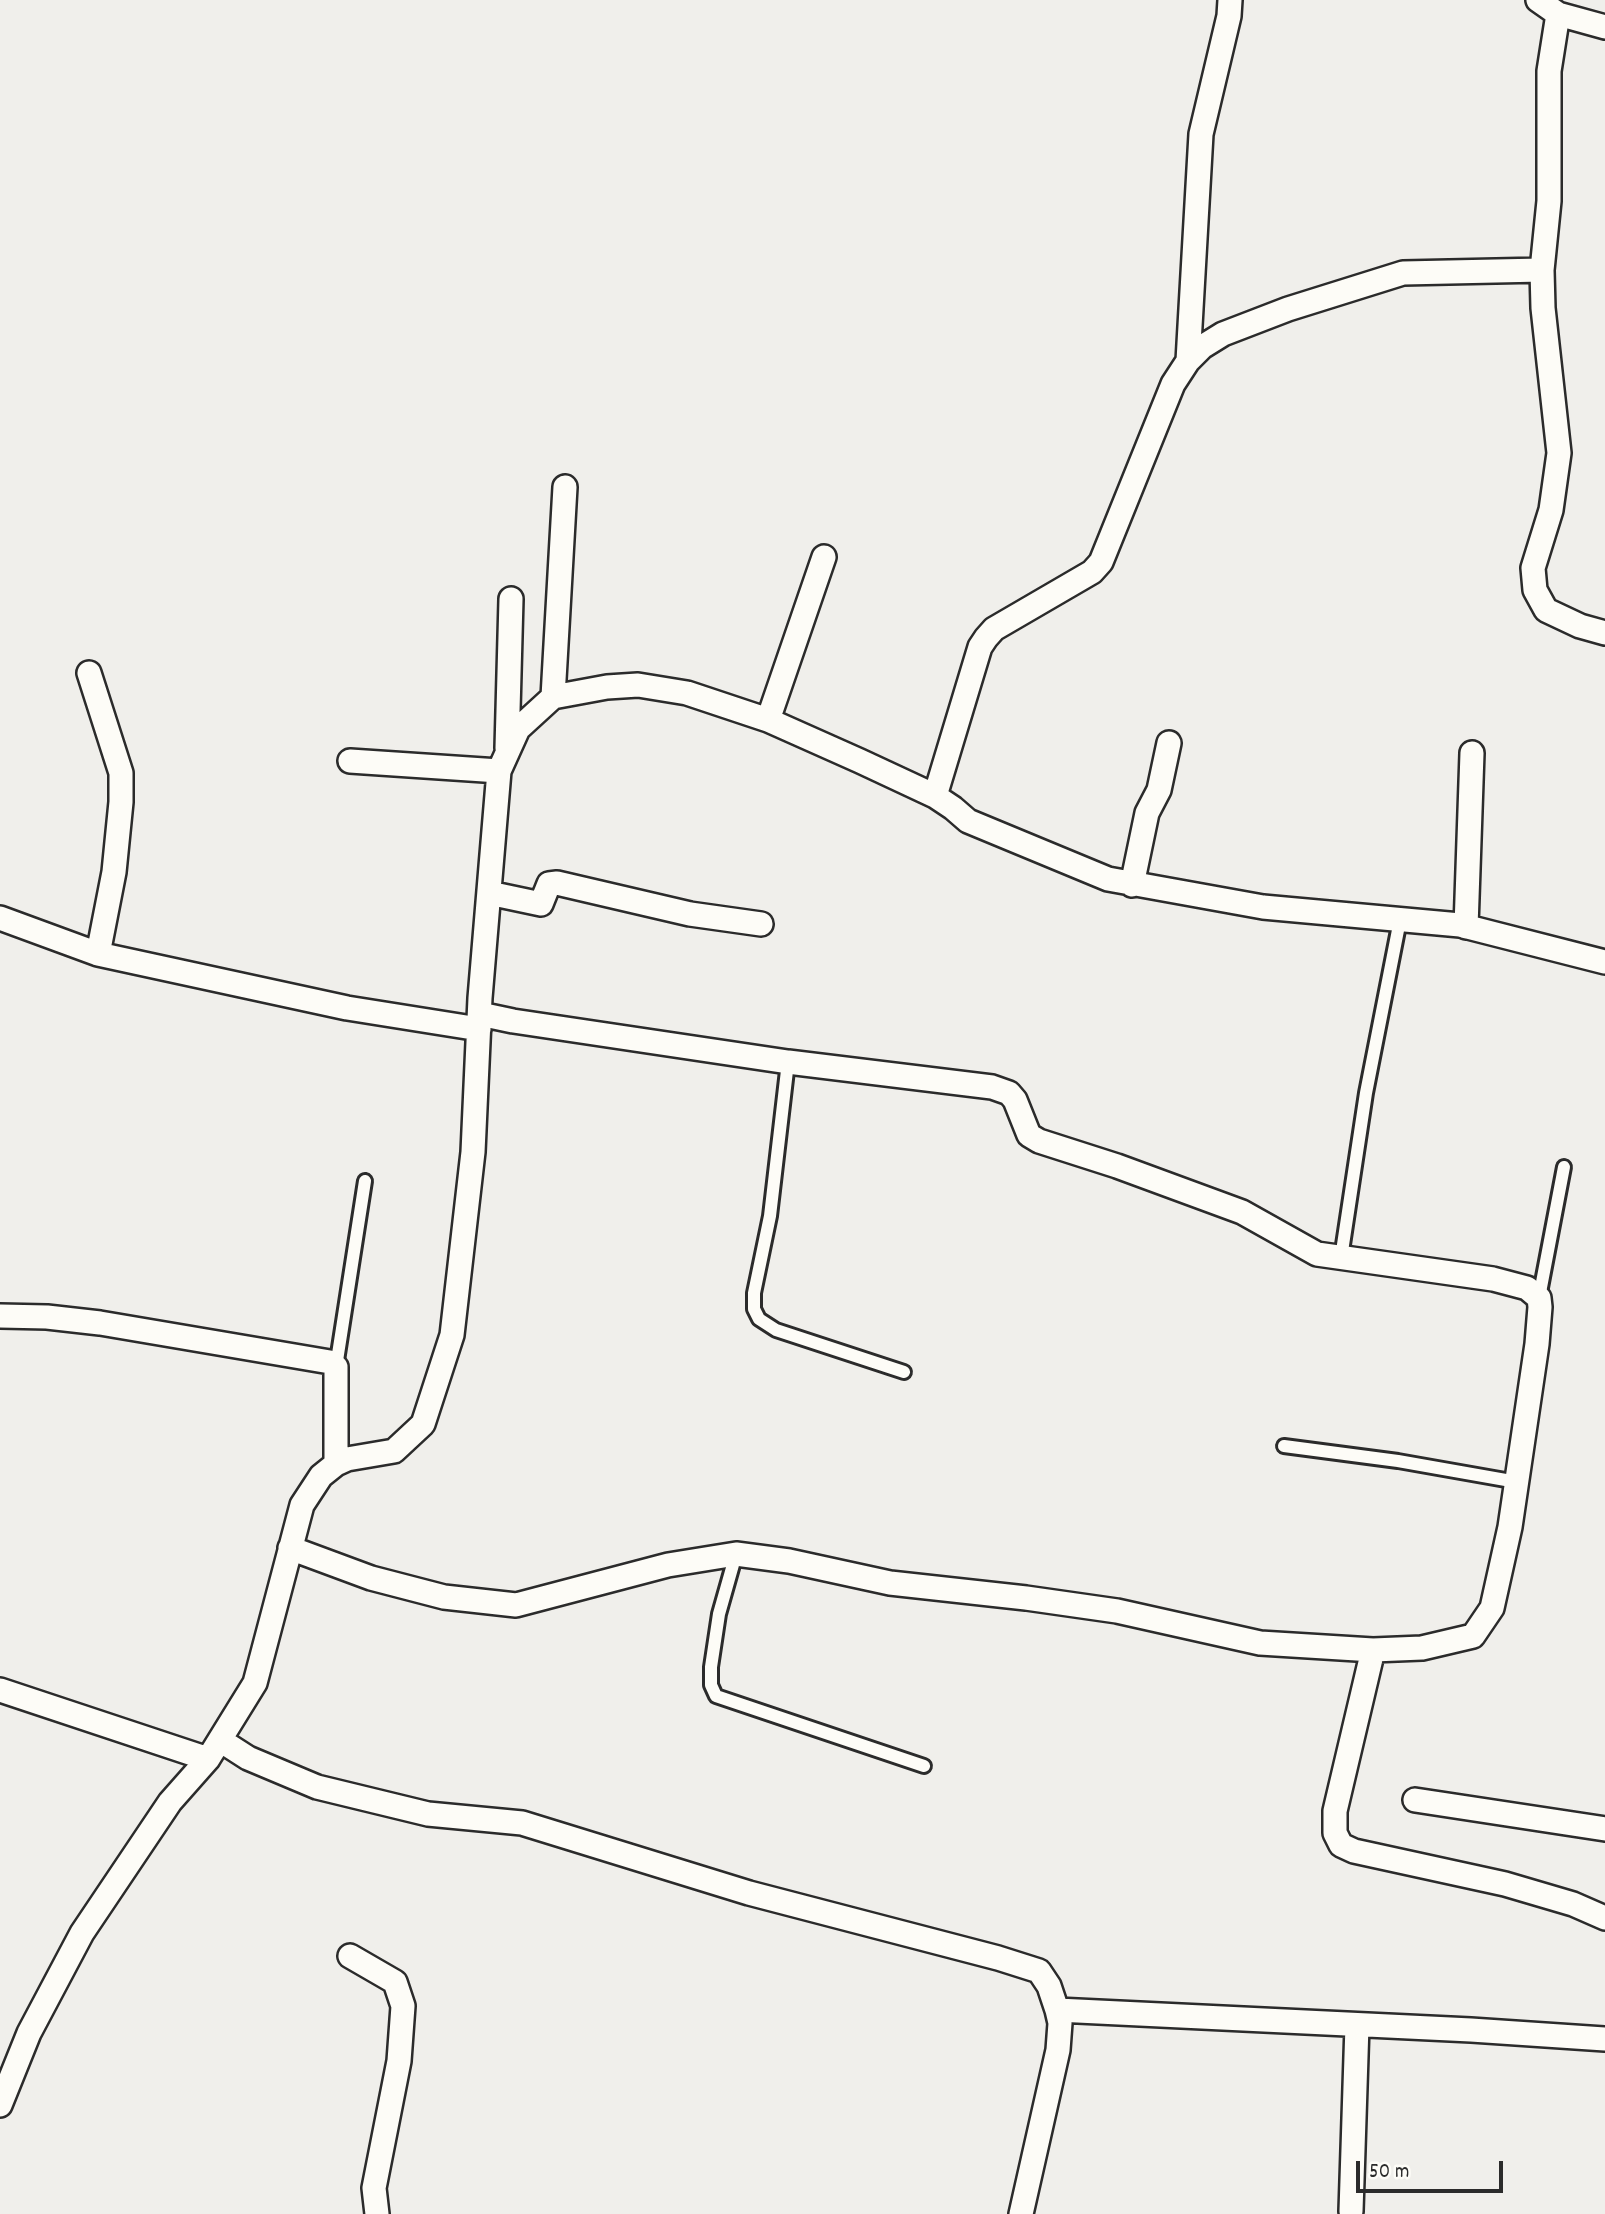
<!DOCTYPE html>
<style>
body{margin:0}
#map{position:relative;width:1605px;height:2214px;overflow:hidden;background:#f0efeb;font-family:Dekko,sans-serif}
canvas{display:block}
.scale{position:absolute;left:1356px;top:2161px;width:147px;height:32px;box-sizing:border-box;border:4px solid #2b2b2b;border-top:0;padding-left:9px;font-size:21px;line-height:24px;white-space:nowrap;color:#2b2b2b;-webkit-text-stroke:5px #fdfcf7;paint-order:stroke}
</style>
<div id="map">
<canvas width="1605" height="2214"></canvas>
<div class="scale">50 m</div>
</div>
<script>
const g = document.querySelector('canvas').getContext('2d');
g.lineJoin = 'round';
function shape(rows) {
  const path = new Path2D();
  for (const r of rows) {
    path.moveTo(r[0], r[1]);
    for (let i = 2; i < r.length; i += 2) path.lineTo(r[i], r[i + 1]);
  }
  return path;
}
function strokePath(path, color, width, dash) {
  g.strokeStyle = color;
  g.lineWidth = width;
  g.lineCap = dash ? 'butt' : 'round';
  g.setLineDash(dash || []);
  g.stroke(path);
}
const service = shape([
 [788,1062,770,1216,754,1293,754,1309,759,1319,776,1330,904,1372],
 [1341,1258,1366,1093,1400,920],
 [1539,1298,1564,1167],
 [336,1367,365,1181],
 [1284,1446,1398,1461,1517,1482],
 [736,1554,719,1614,711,1667,711,1685,716,1696,924,1766]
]);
const minor = shape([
 [1538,0,1558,14,1605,27],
 [1558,14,1549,71,1549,201,1542,270,1543,308,1559,453,1551,510,1533,568,1535,590,1546,610,1580,626,1605,633],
 [1188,361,1201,134,1229,16,1230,0],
 [89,673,121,773,121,802,114,872,98,954],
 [553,697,565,487],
 [768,720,824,557],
 [507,748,511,599],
 [350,761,499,771],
 [935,796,980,647,986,638,994,629,1092,572,1101,562,1173,384,1188,361,1202,347,1223,334,1288,309,1403,273,1542,270],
 [1132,885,1147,813,1159,790,1169,743],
 [489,893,541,904,549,884,557,883,690,914,761,924],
 [0,918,98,954,347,1008,479,1029],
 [1466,927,1472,753],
 [0,1316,47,1317,100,1323,330,1362,336,1367,336,1464],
 [290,1548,371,1578,444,1597,516,1605,668,1565,736,1554,789,1561,890,1583,1026,1598,1117,1611,1260,1643,1373,1650,1422,1648,1473,1636,1492,1608,1510,1527,1537,1344,1540,1307,1539,1298,1527,1288,1493,1279,1317,1254,1242,1212,1117,1166,1039,1141,1029,1135,1015,1100,1009,1093,992,1087,788,1062,513,1021,480,1014],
 [1373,1650,1335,1811,1335,1833,1341,1845,1354,1851,1505,1884,1573,1904,1605,1918],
 [0,1690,208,1759],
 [220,1740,248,1758,317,1787,428,1814,522,1823,749,1893,998,1958,1039,1971,1049,1986,1057,2010,1060,2023,1058,2050,1021,2214],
 [1415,1800,1605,1829],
 [350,1956,395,1982,403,2006,399,2061,374,2188,377,2214],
 [1057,2010,1471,2030,1605,2039],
 [0,2105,29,2033,82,1933,170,1802,208,1759,255,1683,302,1505,321,1476,336,1464,347,1459,394,1451,423,1424,452,1335,473,1152,480,998,499,771,518,729,553,697,607,687,638,685,687,693,768,720,860,761,935,796,953,808,968,821,1108,879,1263,907,1460,925,1605,962],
 [1351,2211,1357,2025]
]);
strokePath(service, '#2b2b2b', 18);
strokePath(minor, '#2b2b2b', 28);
strokePath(service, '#fdfcf7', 12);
strokePath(minor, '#fdfcf7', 23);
</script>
